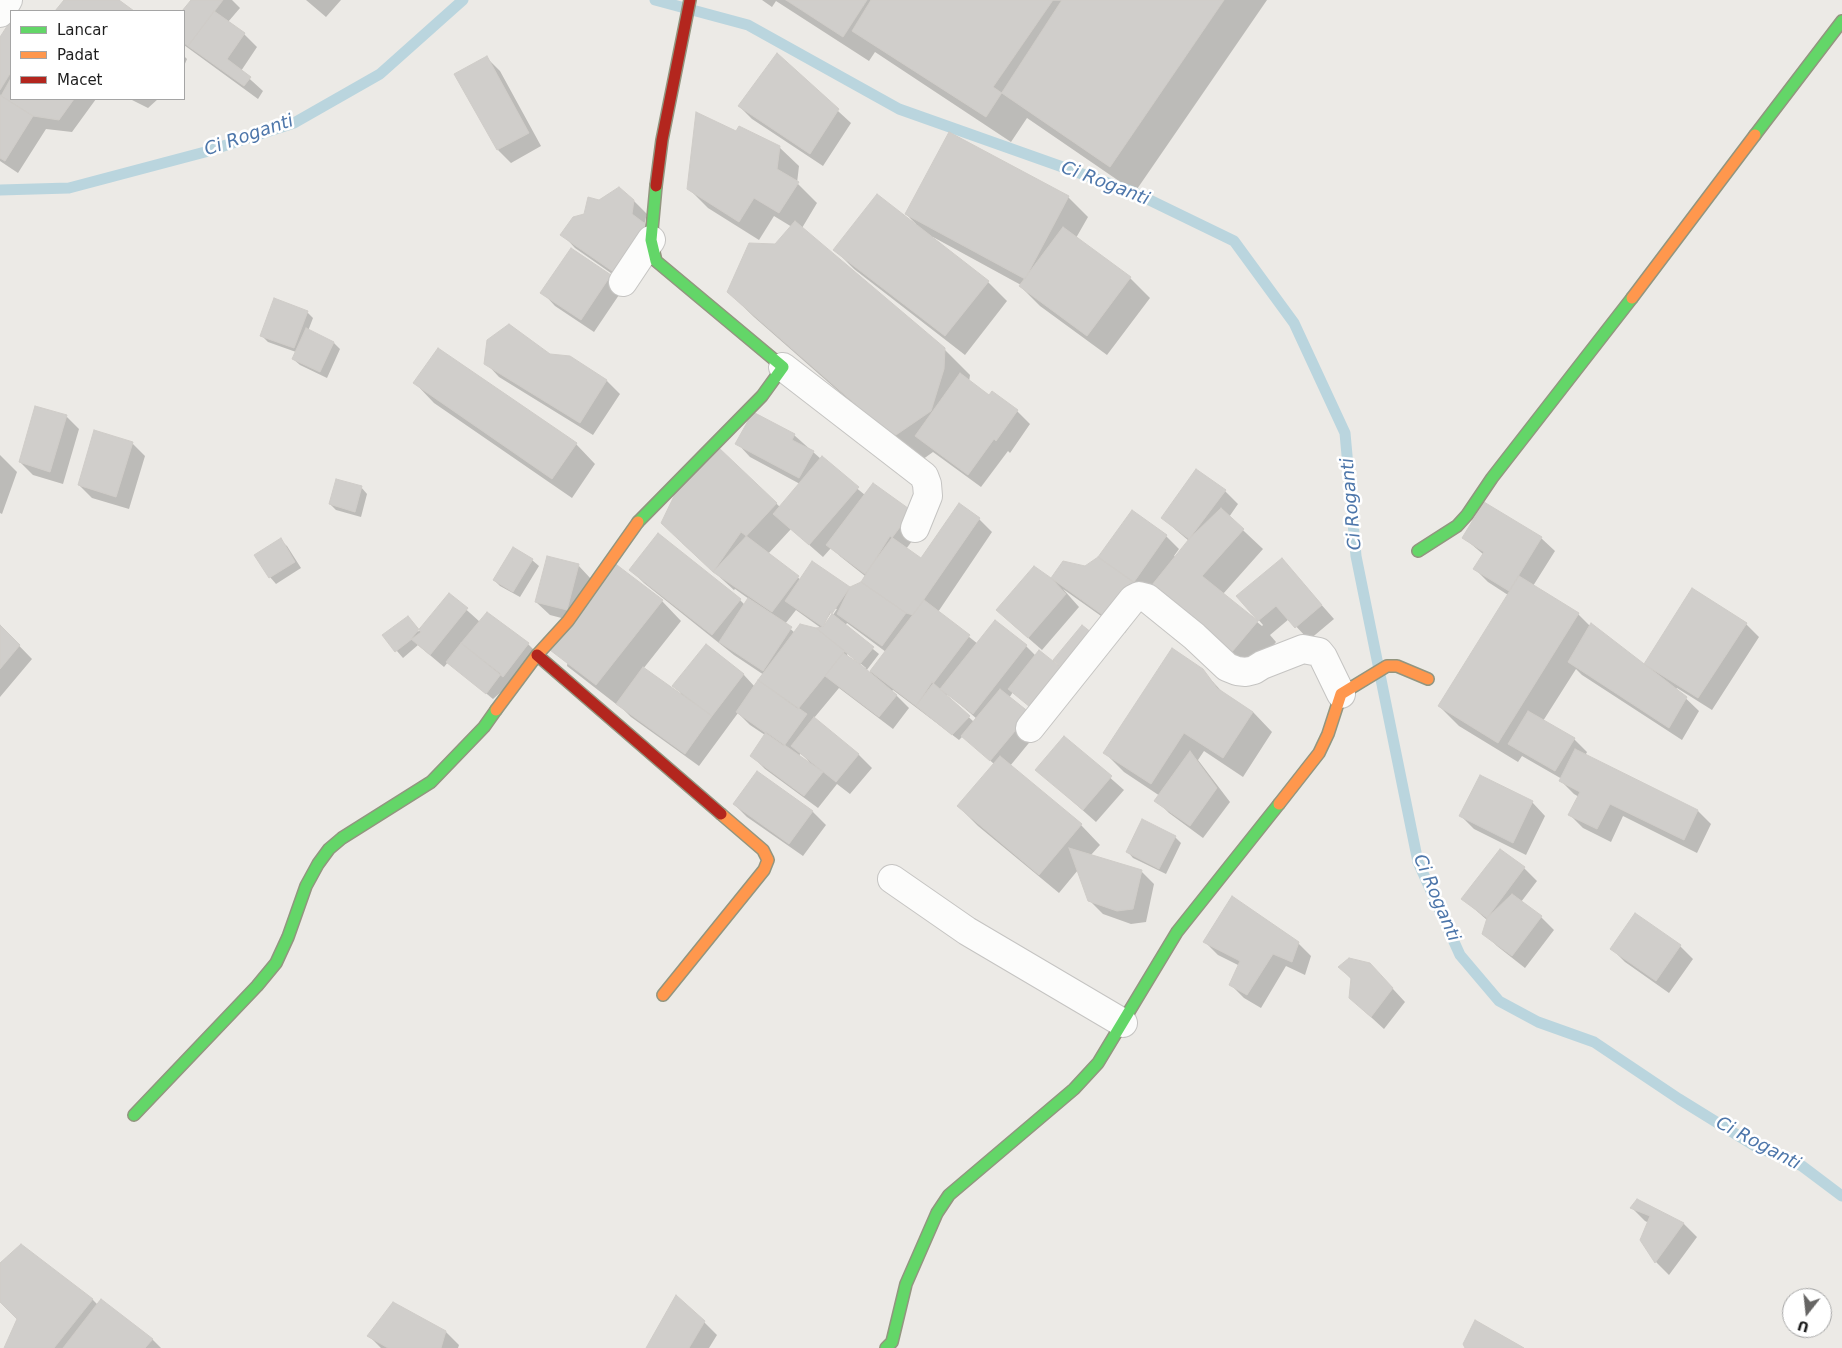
<!DOCTYPE html>
<style>
body{margin:0}
#map{position:relative;width:1842px;height:1348px;overflow:hidden;background:#eceae6;font-family:"DejaVu Sans",sans-serif}
canvas{display:block}
.legend{position:absolute;left:10px;top:10px;width:175px;height:90px;box-sizing:border-box;background:#fff;border:1px solid #a5a5a5;margin:0;padding:6px 9px;list-style:none;font-size:15px;color:#1e1e1e}
.legend li{display:flex;align-items:center;gap:10px;height:25px}
.legend b{width:25px;border:1px solid #a5a5a5}
.north{position:absolute;left:1782px;top:1288px;width:50px;height:50px;box-sizing:border-box;background:#fff;border:1px solid #a5a5a5;border-radius:50%;rotate:196deg;font-size:14px;font-weight:700;line-height:20px;text-align:center;color:#1e1e1e}
.north::after{content:'';display:block;margin:auto;width:18px;height:22px;background:#666564;clip-path:polygon(50% 0,100% 100%,50% 72%,0 100%)}
</style>
<div id="map">
<canvas width="1842" height="1348"></canvas>
<ul class="legend">
<li><b style="height:6px;background:#63d668"></b>Lancar</li>
<li><b style="height:6px;background:#ff974d"></b>Padat</li>
<li><b style="height:6px;background:#b3261e"></b>Macet</li>
</ul>
<div class="north">U</div>
</div>
<script>
const g = document.querySelector('canvas').getContext('2d');
g.lineJoin = 'round';
function fillPath(path, color) {
  g.fillStyle = color;
  g.fill(path, 'evenodd');
}
function shape(rows) {
  const path = new Path2D();
  for (const r of rows) {
    path.moveTo(r[0], r[1]);
    for (let i = 2; i < r.length; i += 2) path.lineTo(r[i], r[i + 1]);
  }
  return path;
}
function strokePath(path, color, width, dash) {
  g.strokeStyle = color;
  g.lineWidth = width;
  g.lineCap = dash ? 'butt' : 'round';
  g.setLineDash(dash || []);
  g.stroke(path);
}
function label(font, color, halo, rows, align = 'center') {
  g.font = font + ' "DejaVu Sans",sans-serif';
  g.lineWidth = 5;
  g.setLineDash([]);
  g.textBaseline = 'middle';
  g.strokeStyle = halo;
  g.fillStyle = color;
  for (const [text, x, y, turn = 0] of rows) {
    g.save();
    g.translate(x, y);
    g.rotate((+turn || 0) * Math.PI / 180);
    g.textAlign = isNaN(turn) ? turn : align;
    if (halo) g.strokeText(text, 0, 0);
    g.fillText(text, 0, 0);
    g.restore();
  }
}
fillPath(shape([
 [66,0,117,0,131,11,57,11],
 [192,0,232,0,240,8,228,22,244,34,257,47,241,71,263,91,258,99,184,45,184,11],
 [306,0,341,0,326,17],
 [762,0,1267,0,1135,192,1027,118,1011,142,875,52,869,61,776,1,772,7],
 [11,22,11,99,96,99,72,132,46,129,18,173,0,161,0,40],
 [777,55,851,123,823,166,752,119,739,106],
 [184,56,187,59,184,66],
 [487,58,500,71,541,146,511,163,498,150],
 [130,99,158,99,148,108],
 [737,133,779,147,799,166,797,183,817,203,802,228,944,349,970,375,969,382,990,396,992,393,1017,411,1030,424,1010,453,1008,451,981,487,933,452,919,462,754,317,728,292,776,246,792,227,774,216,759,240,708,208,688,188],
 [950,133,1068,197,1088,217,1076,238,1130,278,1150,298,1107,355,1040,306,1020,286,1021,285,933,237,932,239,988,282,1007,301,965,355,854,269,835,250,915,225,916,224,906,214],
 [599,201,634,201,647,214,628,285,575,248,562,234],
 [610,276,623,289,594,332,555,306,542,292],
 [307,312,313,318,308,331,334,343,340,349,327,378,300,365,293,359,296,352,268,342,262,336],
 [550,355,569,357,607,381,620,394,593,435,499,377,486,363],
 [415,383,576,444,595,464,572,498,434,403],
 [66,416,79,429,63,484,33,475,20,462],
 [794,435,821,459,865,495,924,525,906,549,921,559,979,519,992,532,938,612,978,644,1026,646,1036,656,1063,670,1096,638,1035,711,1013,692,1009,698,1042,727,1010,766,1081,825,1100,845,1090,856,1141,871,1154,884,1146,922,1131,924,1103,914,1089,900,1078,870,1059,893,978,826,958,806,994,764,963,736,959,740,893,690,892,691,909,708,893,729,839,688,814,718,859,755,872,768,850,794,837,784,818,808,765,769,752,756,765,735,750,725,738,713,699,766,631,717,617,703,616,704,567,666,573,621,550,615,536,602,578,565,591,579,662,601,681,621,643,669,681,694,681,693,674,686,707,645,744,675,755,687,764,675,734,655,644,583,631,570,740,600,745,605,749,599,735,589,734,590,682,543,718,449,780,507,800,484,750,457,737,443],
 [791,529,823,557,831,548,841,557,865,576,861,583,850,589,812,563,801,580,768,554],
 [834,608,837,609,824,628,795,633,785,624,796,610,821,628],
 [847,623,886,652,869,673,866,671,879,654,845,626],
 [848,653,866,668,865,670,854,662,847,655],
 [948,694,977,719,974,722,946,696],
 [801,753,810,763,798,757],
 [132,443,145,456,129,509,92,498,79,485],
 [0,455,17,472,2,514,0,513],
 [361,487,367,494,361,517,336,510,330,504],
 [1225,491,1238,504,1229,517,1263,549,1223,594,1262,626,1263,625,1238,596,1282,560,1334,619,1309,640,1289,619,1270,635,1276,642,1247,678,1149,599,1125,633,1063,589,1079,607,1042,650,1011,623,1051,579,1064,562,1085,567,1099,558,1132,511,1166,536,1179,549,1174,556,1176,557,1189,541,1176,530,1163,517],
 [1485,504,1541,538,1555,551,1533,586,1578,614,1590,626,1644,666,1693,590,1746,624,1759,637,1712,710,1677,688,1676,689,1699,711,1682,740,1582,675,1576,669,1543,721,1574,739,1587,752,1585,756,1698,811,1711,824,1697,853,1623,816,1611,842,1583,828,1570,815,1579,797,1574,794,1561,781,1562,779,1522,756,1518,762,1459,726,1439,706,1508,595,1488,582,1475,569,1484,555,1464,538],
 [280,540,287,546,301,568,276,584,270,577,256,555],
 [532,560,539,566,520,597,500,586,494,580],
 [450,595,480,622,528,644,541,657,493,699,448,662,444,667,418,645,403,658,384,636,420,631],
 [0,626,32,659,0,697],
 [1202,670,1226,696,1253,712,1272,732,1243,777,1204,751,1198,760,1230,802,1203,838,1169,813,1156,800,1160,796,1124,772,1105,753],
 [1065,738,1124,790,1096,822,1037,770],
 [757,772,813,812,826,825,803,856,747,817,734,804],
 [1532,802,1545,816,1526,855,1474,829,1461,816],
 [1175,837,1181,843,1166,874,1133,858,1127,851],
 [1524,868,1537,881,1521,902,1541,917,1554,930,1525,968,1497,946,1484,933,1487,920,1463,899],
 [1205,942,1298,943,1311,956,1305,975,1286,966,1261,1008,1244,998,1231,985,1240,966,1218,955],
 [1680,946,1693,959,1669,993,1625,962,1612,949],
 [1370,964,1405,1002,1384,1029,1350,998,1352,980,1340,967],
 [1637,1200,1684,1224,1697,1237,1669,1275,1656,1262,1641,1240,1649,1223,1645,1221,1632,1208],
 [0,1264,93,1300,98,1305,102,1301,153,1340,161,1348,5,1348,18,1318,0,1300],
 [704,1322,717,1335,709,1348,647,1348],
 [446,1332,459,1345,458,1348,381,1348,369,1336]
]), '#0003');
strokePath(shape([
 [655,0,748,25,899,109,1133,192,1234,241,1294,323,1345,433,1356,556,1418,862,1460,955,1499,1001,1538,1022,1594,1042,1679,1099,1755,1146,1802,1166,1842,1196],
 [0,190,69,188,205,152,294,123,380,74,463,0]
]), '#bad5de', 11);
const building = shape([
 [64,0,119,0,134,11,55,11,64,0],
 [191,0,223,0,188,46,184,43,184,11,182,11,191,0],
 [786,0,867,0,843,37,786,0],
 [871,0,1062,0,986,117,852,31,871,0],
 [1053,0,1224,0,1110,167,993,87,1053,0],
 [214,11,245,33,227,59,251,77,244,86,188,46,214,11],
 [11,20,11,72,0,90,0,37,11,20],
 [777,53,839,109,810,154,738,106,777,53],
 [487,56,529,133,497,150,454,74,487,56],
 [11,78,11,99,74,99,59,120,33,116,1,96,11,78],
 [0,95,33,116,5,161,0,158,0,95],
 [696,112,736,131,739,126,780,146,777,169,799,182,779,213,754,198,739,222,687,189,696,112],
 [949,132,1069,196,1025,279,905,214,949,132],
 [619,187,634,200,632,214,648,226,615,273,560,235,573,217,584,214,588,197,599,200,619,187],
 [877,194,989,281,945,336,833,250,877,194],
 [795,221,945,348,944,369,931,411,893,437,727,292,749,243,775,244,795,221],
 [1063,227,1131,277,1087,336,1019,286,1063,227],
 [571,248,611,275,581,320,540,293,571,248],
 [274,298,308,311,294,348,260,336,274,298],
 [509,324,550,354,570,356,607,380,580,423,484,364,487,340,509,324],
 [306,328,334,342,320,372,292,359,306,328],
 [438,348,577,443,552,479,413,383,438,348],
 [960,373,989,395,992,391,1018,410,996,441,994,439,968,475,915,436,960,373],
 [35,406,67,415,50,472,19,462,35,406],
 [753,412,795,434,792,440,814,451,799,478,735,444,753,412],
 [94,430,133,442,116,497,78,485,94,430],
 [718,447,777,503,713,572,661,523,676,492,718,447],
 [822,456,859,487,809,545,773,514,822,456],
 [1196,469,1226,490,1189,539,1161,518,1196,469],
 [336,479,362,486,355,512,329,504,336,479],
 [873,483,912,511,865,574,826,545,873,483],
 [1484,502,1542,537,1509,591,1473,569,1484,552,1462,538,1484,502],
 [959,503,980,518,913,615,906,613,861,582,890,536,921,558,959,503],
 [1221,508,1244,529,1202,576,1258,621,1226,659,1148,590,1189,539,1221,508],
 [1132,510,1167,535,1134,582,1098,557,1132,510],
 [741,532,799,576,772,612,713,572,741,532],
 [658,533,741,599,712,635,629,570,658,533],
 [281,538,295,562,269,578,254,555,281,538],
 [513,547,533,559,513,592,493,580,513,547],
 [547,556,579,564,567,610,535,602,547,556],
 [1098,557,1137,585,1111,621,1051,578,1063,561,1085,566,1098,557],
 [1282,558,1322,605,1295,628,1276,606,1258,621,1236,596,1282,558],
 [812,561,850,587,823,627,785,601,812,561],
 [613,562,663,600,596,685,546,647,613,562],
 [1034,566,1051,578,1066,594,1028,638,996,610,1034,566],
 [1519,576,1579,613,1498,743,1438,706,1519,576],
 [861,582,906,613,882,646,837,614,850,587,861,582],
 [1692,588,1747,623,1698,698,1644,664,1692,588],
 [449,593,468,608,430,655,411,639,449,593],
 [748,598,792,627,763,671,719,642,748,598],
 [924,600,970,635,916,706,870,671,924,600],
 [487,612,529,643,503,677,461,643,487,612],
 [830,612,874,647,860,664,816,628,823,627,830,612],
 [408,616,421,632,395,652,382,635,408,616],
 [995,620,1027,645,973,714,940,689,995,620],
 [1591,623,1687,697,1669,728,1568,662,1591,623],
 [800,624,816,628,845,651,798,709,758,680,800,624],
 [0,625,20,645,0,669,0,625],
 [1082,625,1097,637,1068,673,1053,660,1082,625],
 [461,643,501,674,486,694,446,662,461,643],
 [706,644,744,674,712,716,672,686,706,644],
 [1172,648,1203,669,1217,688,1253,712,1223,758,1184,733,1151,784,1103,753,1172,648],
 [1039,650,1068,673,1036,712,1008,689,1039,650],
 [843,653,860,664,897,695,879,717,825,676,843,653],
 [643,667,712,716,685,754,616,704,643,667],
 [758,680,807,714,784,746,736,712,758,680],
 [932,682,970,716,952,735,916,706,932,682],
 [1000,689,1030,713,990,761,961,736,1000,689],
 [1528,711,1575,738,1555,771,1508,744,1528,711],
 [814,717,859,754,836,782,791,746,814,717],
 [766,732,823,772,804,796,750,756,766,732],
 [1064,736,1112,776,1083,810,1035,770,1064,736],
 [1575,749,1698,810,1684,840,1610,804,1597,829,1568,815,1580,792,1559,781,1575,749],
 [1190,751,1217,788,1190,826,1154,801,1190,751],
 [1000,756,1082,824,1039,875,957,806,1000,756],
 [757,771,813,811,789,844,733,804,757,771],
 [1480,775,1533,801,1513,843,1459,816,1480,775],
 [1142,819,1176,836,1159,869,1126,852,1142,819],
 [1069,848,1142,870,1133,909,1117,911,1088,901,1069,848],
 [1500,849,1525,867,1487,918,1461,899,1500,849],
 [1512,894,1542,916,1512,956,1482,934,1487,918,1512,894],
 [1232,896,1299,942,1292,962,1273,954,1247,995,1229,985,1240,961,1203,942,1232,896],
 [1635,913,1681,945,1656,981,1610,949,1635,913],
 [1349,958,1370,963,1393,988,1371,1017,1349,998,1351,978,1338,967,1349,958],
 [1637,1199,1684,1223,1655,1263,1640,1240,1650,1216,1630,1208,1637,1199],
 [21,1244,93,1299,54,1348,4,1348,17,1319,0,1302,0,1263,21,1244],
 [676,1295,705,1321,689,1348,646,1348,676,1295],
 [101,1299,153,1339,145,1348,63,1348,101,1299],
 [393,1302,446,1331,441,1348,388,1348,367,1336,393,1302],
 [1475,1320,1524,1348,1465,1348,1463,1344,1475,1320]
]);
fillPath(building, '#d0cecb');
strokePath(building, '#cfccc8', 1);
const street = shape([
 [0,13,8,0],
 [623,282,651,240],
 [783,367,924,476,927,484,928,496,915,528],
 [1030,728,1133,599,1139,596,1147,598,1194,636,1227,667,1237,671,1246,672,1254,670,1262,665,1303,649,1319,652,1323,657,1341,694],
 [892,879,967,931,1123,1023]
]);
const fast = shape([
 [1755,135,1842,21],
 [638,522,762,396,783,367,656,261,651,240,656,186],
 [1418,551,1457,526,1467,515,1492,478,1632,298],
 [134,1115,257,986,276,963,288,937,306,886,318,864,329,849,342,838,431,782,484,727,496,710],
 [886,1348,892,1342,906,1284,937,1213,949,1195,1074,1089,1098,1063,1177,932,1279,804]
]);
const slow = shape([
 [1632,298,1755,135],
 [496,710,537,655,568,621,638,522],
 [1279,804,1319,753,1328,734,1341,694,1387,666,1397,666,1428,679],
 [663,995,764,870,768,860,763,850,721,814]
]);
const jam = shape([
 [656,186,662,140,690,0],
 [537,655,721,814]
]);
strokePath(street, '#c5c4c2', 30);
strokePath(fast, '#92957f', 14);
strokePath(slow, '#92957f', 14);
strokePath(jam, '#92957f', 14);
strokePath(street, '#fcfcfb', 28);
strokePath(fast, '#63d668', 11);
strokePath(slow, '#ff974d', 11);
strokePath(jam, '#b3261e', 11);
label('italic 18px', '#4d76aa', '#fff', [
 ["Ci Roganti",249,136,-19],
 ["Ci Roganti",1105,184,21],
 ["Ci Roganti",1352,504,-95],
 ["Ci Roganti",1436,898,67],
 ["Ci Roganti",1758,1144,28]
]);
</script>
